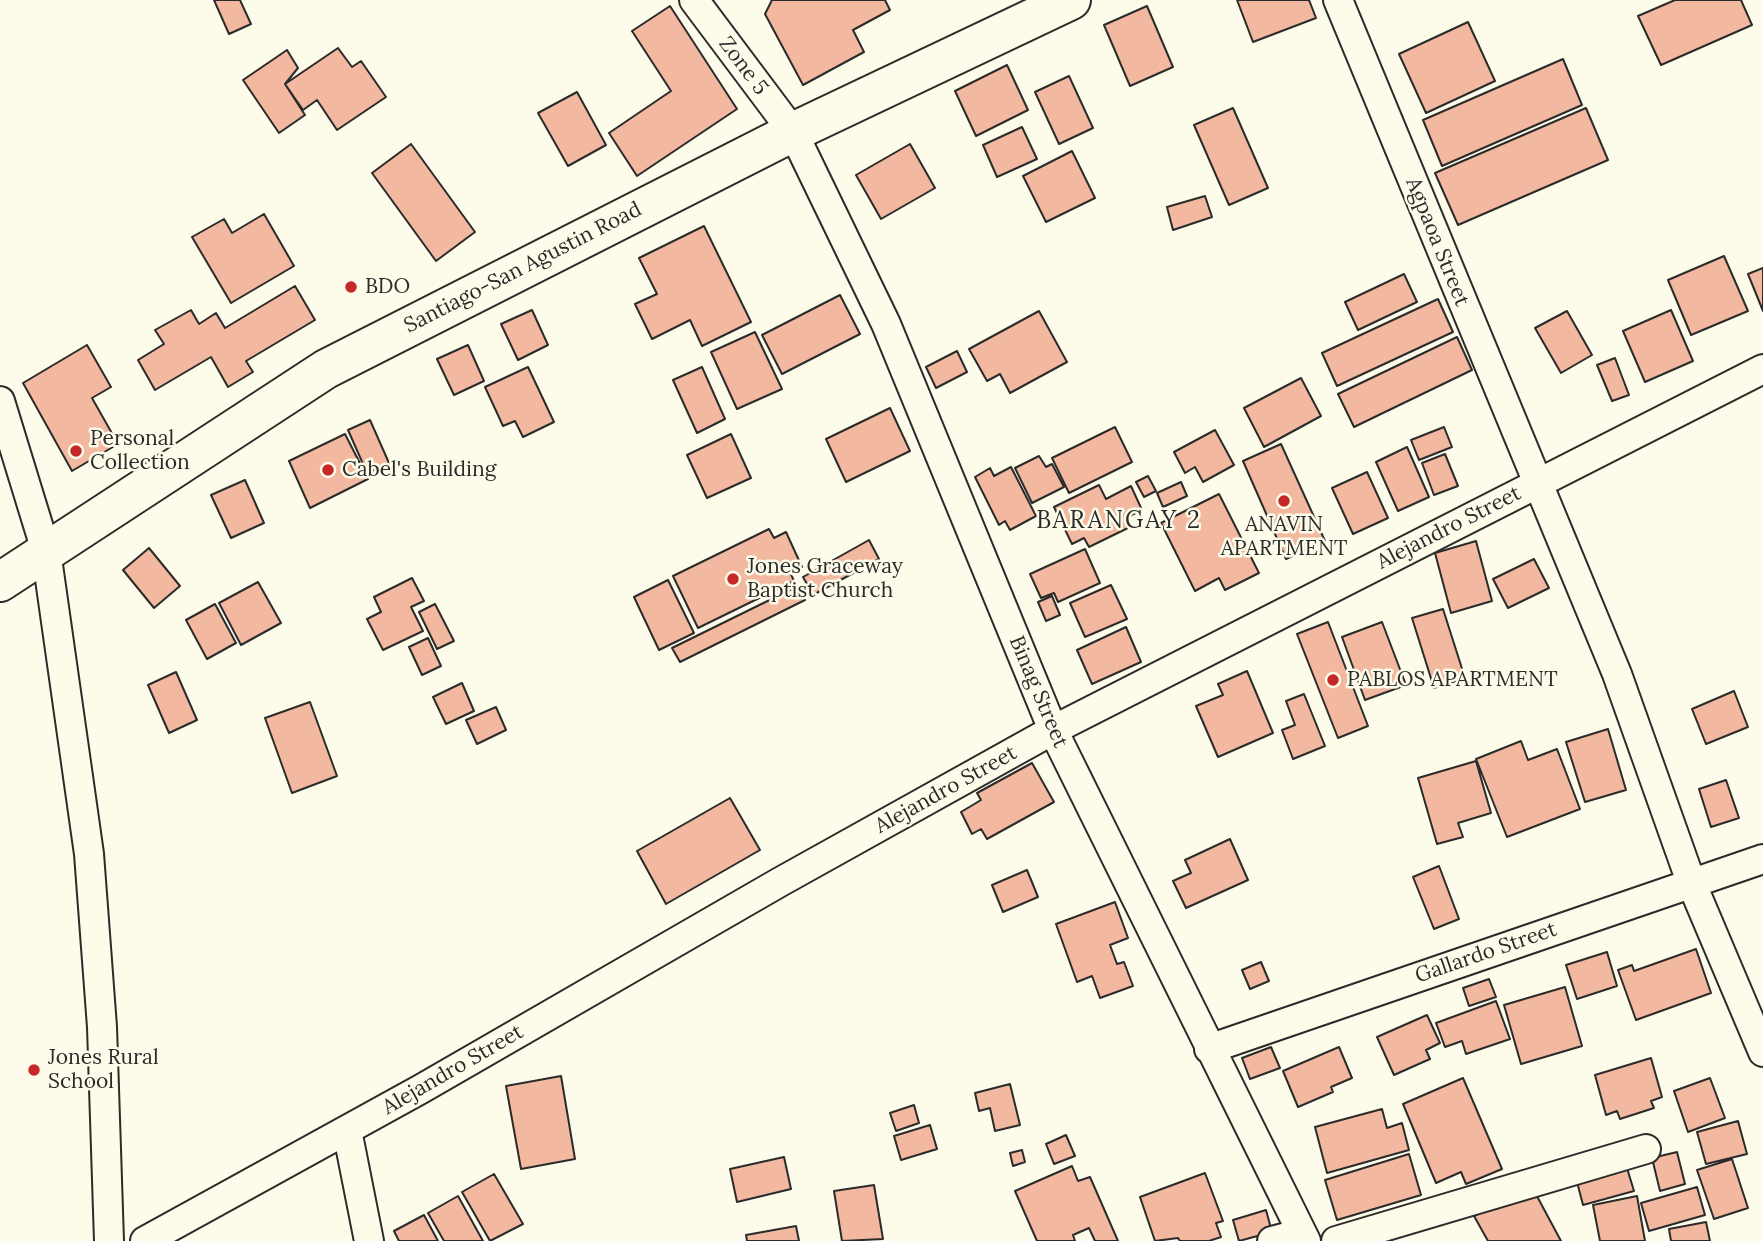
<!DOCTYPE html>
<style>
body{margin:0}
canvas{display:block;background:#fdfbea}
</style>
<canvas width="1763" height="1241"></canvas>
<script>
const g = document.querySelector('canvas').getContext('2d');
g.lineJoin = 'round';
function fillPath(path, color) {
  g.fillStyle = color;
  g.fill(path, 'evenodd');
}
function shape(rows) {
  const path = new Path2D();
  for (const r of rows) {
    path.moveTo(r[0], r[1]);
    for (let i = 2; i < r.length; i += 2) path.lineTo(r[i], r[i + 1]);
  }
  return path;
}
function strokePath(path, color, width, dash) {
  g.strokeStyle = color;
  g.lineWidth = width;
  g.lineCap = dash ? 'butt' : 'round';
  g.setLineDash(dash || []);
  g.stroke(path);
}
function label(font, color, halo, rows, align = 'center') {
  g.font = font + ' Lora,serif';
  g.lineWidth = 5;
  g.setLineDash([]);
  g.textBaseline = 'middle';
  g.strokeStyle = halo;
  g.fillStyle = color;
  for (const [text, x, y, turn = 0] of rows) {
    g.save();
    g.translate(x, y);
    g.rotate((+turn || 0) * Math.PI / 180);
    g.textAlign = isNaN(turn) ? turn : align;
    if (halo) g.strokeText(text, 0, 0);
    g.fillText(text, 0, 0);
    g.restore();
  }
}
const building = shape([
 [214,0,240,0,251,24,229,34,214,0],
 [772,0,885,0,890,10,853,30,864,52,803,85,765,14,772,0],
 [1237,0,1309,0,1316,18,1253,42,1237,0],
 [1675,0,1741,0,1752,25,1661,65,1638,16,1675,0],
 [670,6,737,109,637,176,609,133,671,91,632,31,670,6],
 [1147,6,1173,67,1130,86,1104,25,1147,6],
 [1468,22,1495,81,1426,113,1399,54,1468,22],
 [338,48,352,67,361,61,386,97,337,130,317,100,303,110,285,84,338,48],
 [287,50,298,68,285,84,305,115,279,133,243,80,287,50],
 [1563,59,1582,105,1442,166,1423,120,1563,59],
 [1007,65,1028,110,976,136,955,91,1007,65],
 [1069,76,1093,128,1059,144,1035,92,1069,76],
 [577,92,606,145,568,166,538,113,577,92],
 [1233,108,1268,188,1229,205,1194,125,1233,108],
 [1586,108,1608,160,1458,225,1435,173,1586,108],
 [1022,127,1037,159,997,177,983,145,1022,127],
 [411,144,475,232,436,261,372,173,411,144],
 [910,144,935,188,881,219,856,175,910,144],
 [1072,151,1095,198,1046,222,1023,176,1072,151],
 [1205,196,1212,217,1173,230,1167,207,1205,196],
 [264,214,294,266,231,303,192,237,224,219,232,233,264,214],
 [704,226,751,322,702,346,690,320,652,339,635,304,657,294,639,258,704,226],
 [1724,256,1748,311,1691,335,1668,280,1724,256],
 [1763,268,1763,311,1748,274,1763,268],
 [1404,274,1417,302,1358,330,1345,302,1404,274],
 [295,286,315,320,246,361,253,372,228,387,211,357,155,390,138,360,164,344,155,330,191,310,199,324,216,313,225,328,295,286],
 [840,295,860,334,782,374,762,335,840,295],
 [1438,299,1453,332,1337,386,1322,353,1438,299],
 [532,310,548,345,518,360,501,324,532,310],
 [1671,310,1693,361,1645,382,1623,331,1671,310],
 [1039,311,1067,362,1010,393,1000,374,987,381,969,349,1039,311],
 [1567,311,1592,355,1561,373,1535,328,1567,311],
 [755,332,782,389,737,409,711,352,755,332],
 [1457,337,1472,370,1354,427,1338,394,1457,337],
 [87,345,111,387,92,398,118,444,72,471,23,383,87,345],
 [468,345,484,381,454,395,437,359,468,345],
 [957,351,967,372,936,388,926,367,957,351],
 [1615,358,1629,395,1612,401,1597,365,1615,358],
 [528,367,554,422,523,437,515,421,503,426,485,387,528,367],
 [702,367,725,419,697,433,673,380,702,367],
 [1301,378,1321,416,1264,447,1244,408,1301,378],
 [890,408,910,451,846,482,826,439,890,408],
 [370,420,389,463,367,473,348,430,370,420],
 [1115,427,1132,462,1069,493,1052,458,1115,427],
 [1444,427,1452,447,1419,460,1411,440,1444,427],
 [1215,430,1234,465,1203,482,1195,467,1185,473,1174,452,1215,430],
 [345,434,368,479,310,508,289,461,345,434],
 [731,434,751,478,707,498,687,455,731,434],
 [1281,444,1325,541,1286,559,1243,461,1281,444],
 [1407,447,1429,497,1398,511,1376,462,1407,447],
 [1445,454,1458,486,1434,495,1422,463,1445,454],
 [1039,456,1046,467,1052,464,1064,487,1032,503,1015,468,1039,456],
 [1011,467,1036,516,1010,530,1005,521,999,525,975,477,990,468,994,476,1011,467],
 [1367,472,1388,518,1353,534,1332,488,1367,472],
 [1148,476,1156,491,1144,497,1136,482,1148,476],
 [245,480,264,523,231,538,211,495,245,480],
 [1181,482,1187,496,1163,507,1157,493,1181,482],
 [1099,485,1106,499,1131,486,1142,510,1127,517,1132,526,1089,547,1084,538,1072,544,1054,507,1099,485],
 [1219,494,1259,573,1225,590,1219,578,1195,591,1161,523,1219,494],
 [769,529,774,538,786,532,802,567,790,572,794,581,698,628,673,576,769,529],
 [869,540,879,559,813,595,803,577,869,540],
 [1476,541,1492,601,1451,613,1435,553,1476,541],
 [149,548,180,586,154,608,123,570,149,548],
 [1085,549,1100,583,1058,602,1054,593,1041,598,1030,574,1085,549],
 [1534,559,1549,588,1508,608,1493,579,1534,559],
 [412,578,424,601,411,607,423,631,383,650,367,619,381,612,374,597,412,578],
 [668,580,694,633,659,650,634,597,668,580],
 [258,582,281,623,241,645,219,603,258,582],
 [1111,585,1127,619,1085,637,1070,603,1111,585],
 [798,586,805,600,680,662,672,648,798,586],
 [1052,596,1060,615,1046,621,1038,602,1052,596],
 [215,604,236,643,207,659,186,620,215,604],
 [435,604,454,641,437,649,419,612,435,604],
 [1443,609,1465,678,1434,688,1412,618,1443,609],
 [1328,622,1368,726,1338,738,1297,634,1328,622],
 [1382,622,1406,685,1365,700,1342,637,1382,622],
 [1126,627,1141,662,1092,684,1077,650,1126,627],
 [428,638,441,666,422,675,409,647,428,638],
 [1247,671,1273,733,1218,757,1196,706,1223,695,1218,684,1247,671],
 [176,672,197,720,169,733,148,685,176,672],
 [462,683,474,711,446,724,433,697,462,683],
 [1734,691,1748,727,1706,744,1692,709,1734,691],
 [1304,694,1325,746,1293,759,1282,730,1295,725,1286,701,1304,694],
 [310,702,337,776,292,793,265,718,310,702],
 [496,707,506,730,477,744,466,720,496,707],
 [1608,729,1626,790,1585,802,1566,742,1608,729],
 [1521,741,1528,760,1557,749,1580,809,1507,837,1476,759,1521,741],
 [1476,761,1491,813,1458,823,1463,837,1437,844,1418,778,1476,761],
 [1032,763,1054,802,987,839,981,829,972,834,961,812,981,800,977,793,1032,763],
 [1726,780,1739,818,1711,827,1699,789,1726,780],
 [730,798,760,850,666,904,637,851,730,798],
 [1230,839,1248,880,1186,908,1173,881,1191,873,1185,860,1230,839],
 [1439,866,1459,919,1434,929,1413,877,1439,866],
 [1027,870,1038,897,1003,912,992,885,1027,870],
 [1115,902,1128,938,1110,945,1117,964,1124,962,1133,986,1100,998,1092,976,1077,982,1056,924,1115,902],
 [1696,949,1711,993,1636,1020,1618,970,1632,965,1634,971,1696,949],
 [1607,952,1617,986,1577,999,1566,965,1607,952],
 [1261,962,1269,981,1250,989,1242,970,1261,962],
 [1489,979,1496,997,1469,1006,1463,988,1489,979],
 [1565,987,1582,1046,1521,1064,1504,1005,1565,987],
 [1496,1001,1510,1039,1466,1054,1462,1041,1445,1047,1436,1023,1496,1001],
 [1427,1015,1440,1043,1426,1050,1430,1059,1394,1075,1377,1037,1427,1015],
 [1271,1047,1280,1068,1250,1079,1242,1058,1271,1047],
 [1339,1047,1352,1078,1331,1087,1333,1092,1298,1107,1283,1071,1339,1047],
 [1651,1058,1662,1097,1651,1101,1654,1108,1620,1119,1617,1111,1606,1115,1595,1075,1651,1058],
 [561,1076,575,1159,521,1169,506,1086,561,1076],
 [1463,1078,1502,1169,1466,1184,1461,1172,1436,1183,1403,1104,1463,1078],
 [1710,1078,1725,1118,1688,1132,1674,1091,1710,1078],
 [1010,1084,1020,1125,995,1131,990,1108,979,1111,975,1093,1010,1084],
 [914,1105,919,1123,896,1131,890,1113,914,1105],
 [1382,1109,1387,1128,1402,1123,1409,1150,1327,1173,1315,1127,1382,1109],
 [1738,1121,1747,1154,1706,1164,1697,1132,1738,1121],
 [930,1125,937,1149,901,1160,894,1136,930,1125],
 [1066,1135,1075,1156,1054,1164,1046,1144,1066,1135],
 [1022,1150,1025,1162,1013,1166,1010,1153,1022,1150],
 [1677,1152,1685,1184,1660,1191,1652,1158,1677,1152],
 [1409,1154,1421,1195,1337,1220,1325,1180,1409,1154],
 [784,1157,791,1189,737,1202,730,1169,784,1157],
 [1732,1159,1748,1208,1714,1219,1697,1170,1732,1159],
 [1072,1166,1078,1181,1090,1177,1118,1241,1095,1241,1089,1228,1073,1235,1075,1241,1037,1241,1015,1191,1072,1166],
 [1627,1168,1634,1191,1583,1205,1577,1182,1627,1168],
 [1205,1173,1223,1221,1216,1223,1221,1237,1209,1241,1180,1241,1178,1238,1155,1241,1140,1197,1205,1173],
 [494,1174,523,1224,490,1241,462,1192,494,1174],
 [874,1185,883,1239,842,1241,834,1191,874,1185],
 [1531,1185,1561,1241,1488,1241,1474,1216,1531,1185],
 [1697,1187,1705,1215,1649,1231,1641,1203,1697,1187],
 [458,1196,483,1241,444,1241,428,1213,458,1196],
 [1637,1196,1645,1241,1600,1241,1593,1205,1637,1196],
 [1266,1210,1272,1232,1239,1241,1233,1220,1266,1210],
 [424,1215,438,1241,399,1241,394,1231,424,1215],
 [1706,1222,1710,1241,1671,1241,1669,1229,1706,1222],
 [796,1226,799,1241,747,1241,746,1235,796,1226]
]);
fillPath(building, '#f2b8a0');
strokePath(building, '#2b2b2b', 2);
const street = shape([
 [694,0,793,132,886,324,1053,730,1306,1241],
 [1338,0,1617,674,1691,882,1763,1052],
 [0,401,46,551,89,854,102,1027,109,1241],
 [1209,1049,1763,859],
 [347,1130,369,1241],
 [145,1241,421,1089,780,882,1053,730,1763,369],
 [1272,1241,1302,1233],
 [1336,1241,1646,1149]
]);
const secondary = shape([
 [0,582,326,369,793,132,1071,0]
]);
strokePath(street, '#2b2b2b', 32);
strokePath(secondary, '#2b2b2b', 42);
strokePath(street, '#fdfbea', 28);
strokePath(secondary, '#fdfbea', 38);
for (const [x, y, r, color] of [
 [351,287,7,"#c62828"],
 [76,451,7,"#c62828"],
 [328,470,7,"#c62828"],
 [1284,501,7,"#c62828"],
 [733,579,7,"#c62828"],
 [1333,680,7,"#c62828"],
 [34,1070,7,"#c62828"]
]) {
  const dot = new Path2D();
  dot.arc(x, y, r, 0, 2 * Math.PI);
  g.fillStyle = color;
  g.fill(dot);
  strokePath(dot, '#fdfbea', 2.5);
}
label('21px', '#2b2b2b', '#fdfbea', [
 ["Zone 5",743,66,53],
 ["Agpaoa Street",1437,242,68],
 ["Santiago-San Agustin Road",523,268,-27],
 ["Alejandro Street",1449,528,-27],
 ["Binag Street",1038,692,67],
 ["Alejandro Street",946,790,-29],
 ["Gallardo Street",1486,953,-19],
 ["Alejandro Street",453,1070,-30]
]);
label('21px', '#2b2b2b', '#fdfbea', [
 ["BDO",365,287],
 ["Personal",90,439],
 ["Collection",90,463],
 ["Cabel's Building",342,470],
 ["ANAVIN",1284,525,"center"],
 ["APARTMENT",1284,549,"center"],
 ["Jones Graceway",747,567],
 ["Baptist Church",747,591],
 ["PABLOS APARTMENT",1347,680],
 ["Jones Rural",48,1058],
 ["School",48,1082]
], 'left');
g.letterSpacing = '2px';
label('24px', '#2b2b2b', '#fdfbea', [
 ["BARANGAY 2",1119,521]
]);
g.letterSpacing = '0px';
</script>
